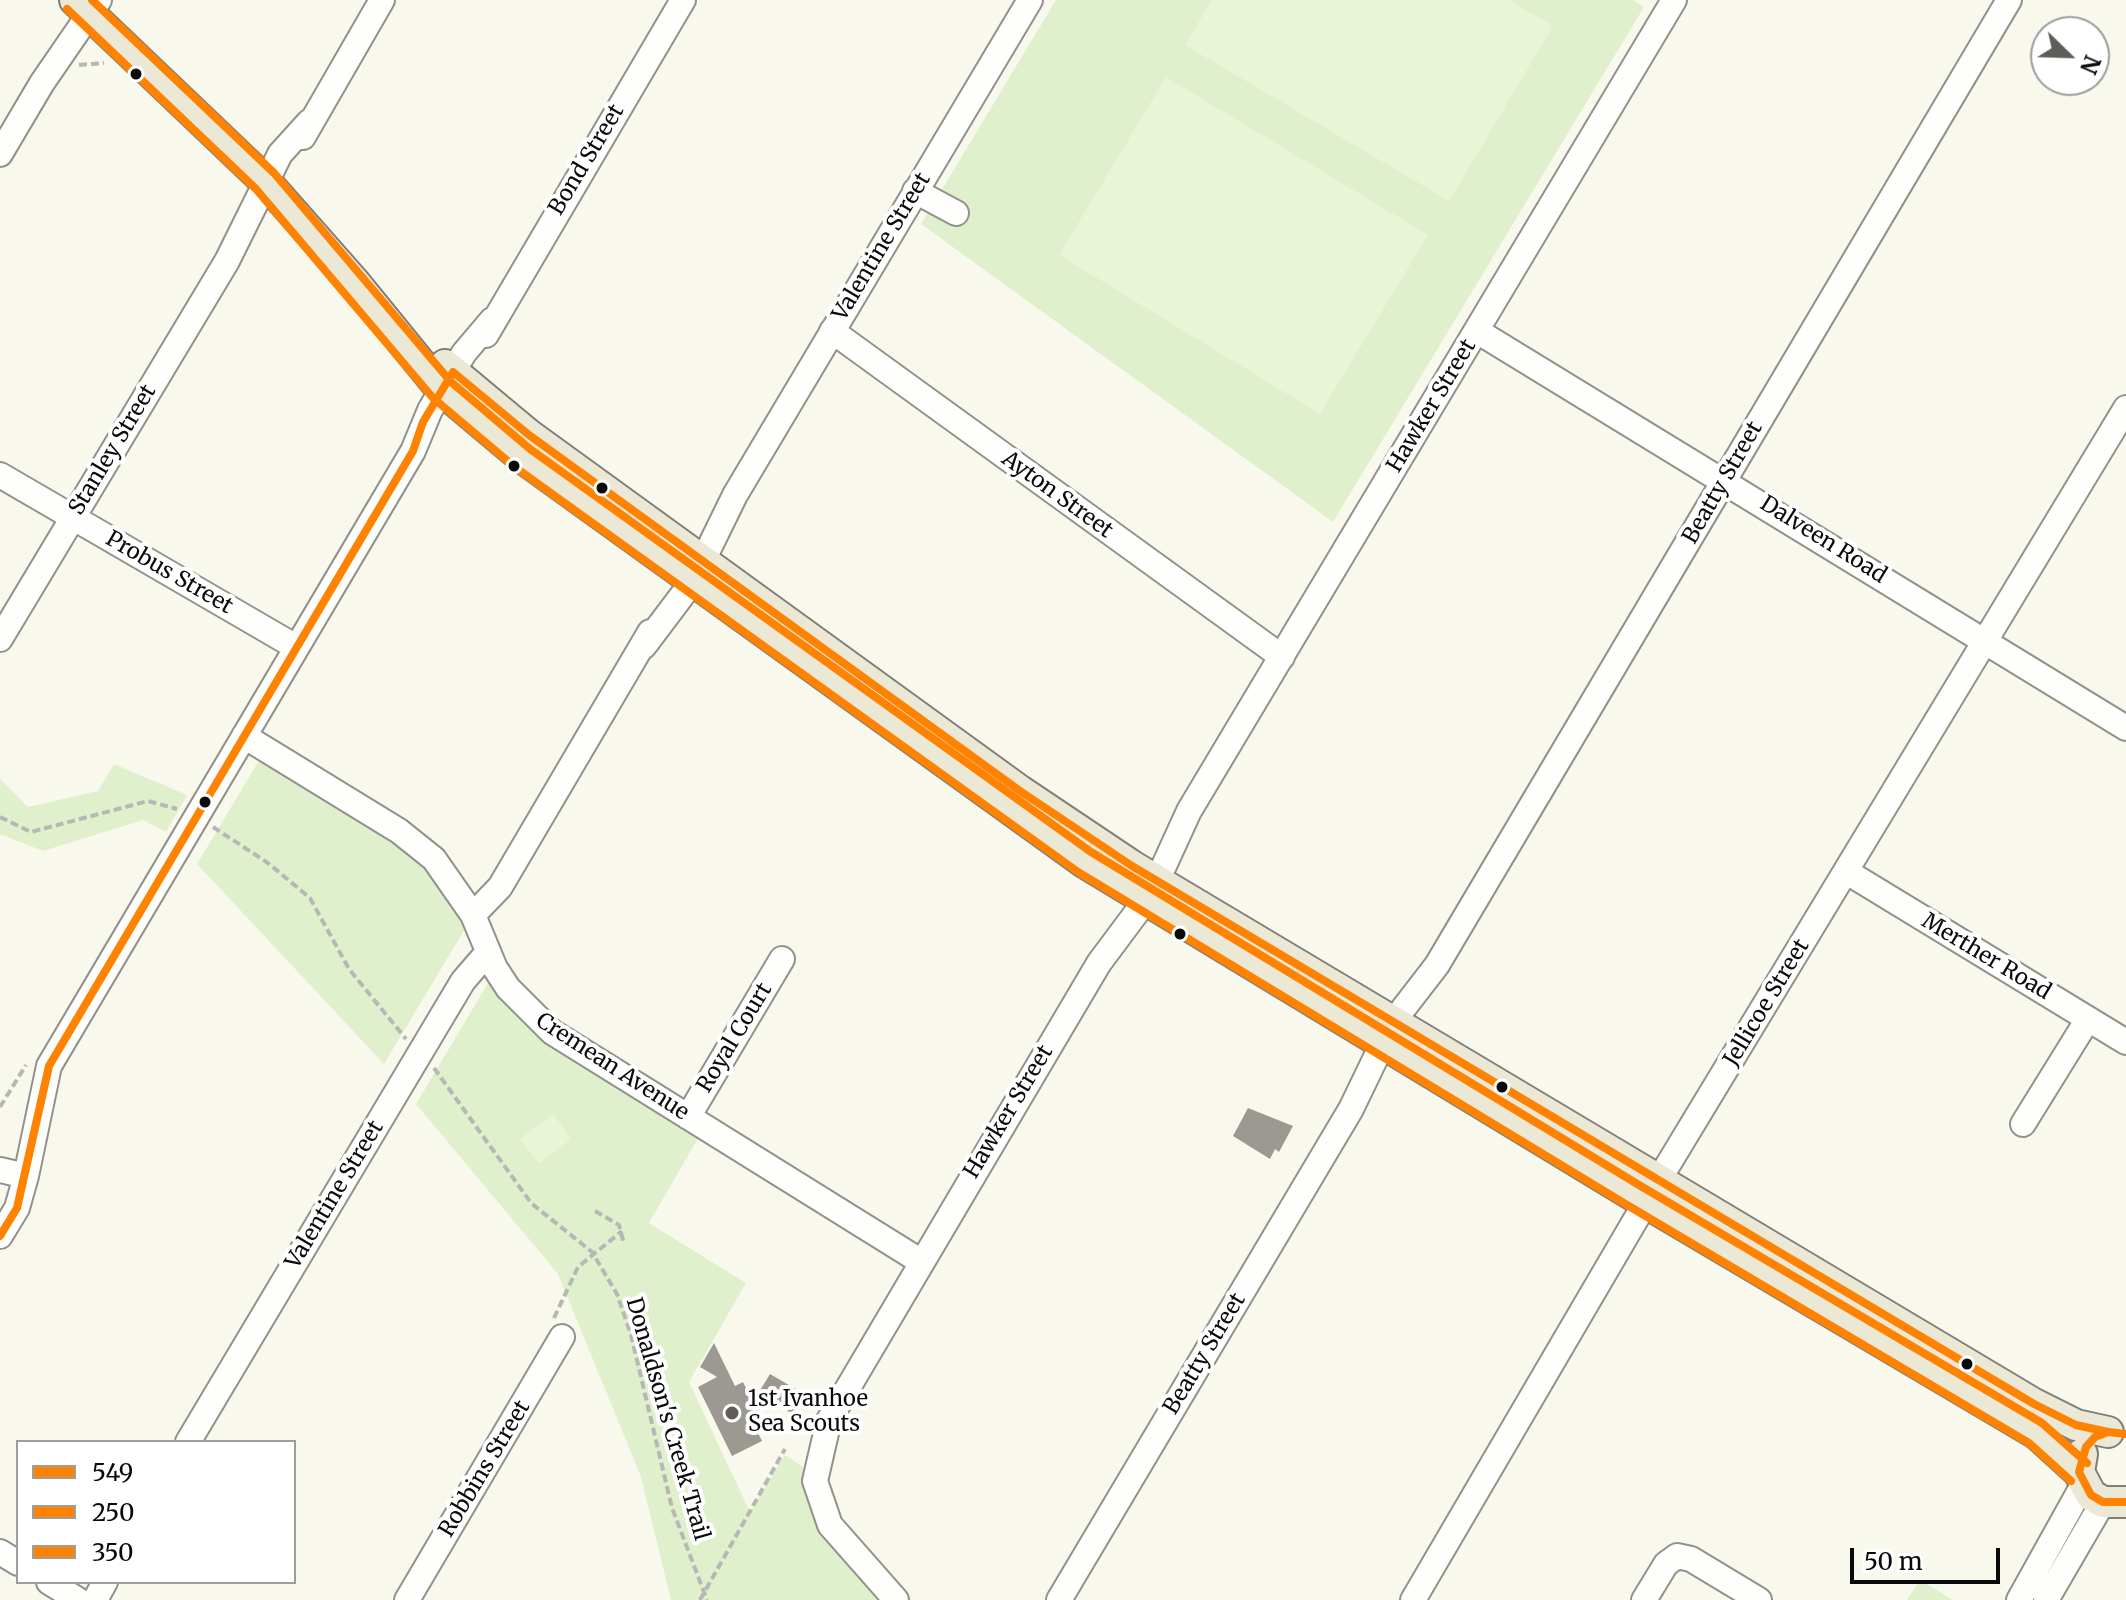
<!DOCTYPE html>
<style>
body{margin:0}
#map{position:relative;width:2126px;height:1600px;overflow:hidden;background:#f9f8ed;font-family:Merriweather,serif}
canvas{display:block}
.legend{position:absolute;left:16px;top:1440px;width:280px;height:144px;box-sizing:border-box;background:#fff;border:2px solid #9d9d9d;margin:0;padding:10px 14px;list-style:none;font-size:24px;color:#0a0a0a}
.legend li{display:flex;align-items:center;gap:16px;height:40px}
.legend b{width:40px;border:2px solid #9d9d9d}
.north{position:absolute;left:2030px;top:16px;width:80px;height:80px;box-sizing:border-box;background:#fff;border:2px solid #9d9d9d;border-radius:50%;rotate:113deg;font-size:22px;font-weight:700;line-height:32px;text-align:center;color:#0a0a0a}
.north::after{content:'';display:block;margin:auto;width:28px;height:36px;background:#5e5d59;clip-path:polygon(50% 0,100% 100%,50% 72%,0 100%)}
.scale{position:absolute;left:1850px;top:1548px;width:150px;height:36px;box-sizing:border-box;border:4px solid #0a0a0a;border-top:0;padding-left:10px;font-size:24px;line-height:28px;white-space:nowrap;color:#0a0a0a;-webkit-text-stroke:6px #fff;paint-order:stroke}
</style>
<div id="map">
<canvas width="2126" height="1600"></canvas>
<ul class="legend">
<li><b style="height:10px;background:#ff8200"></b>549</li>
<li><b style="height:10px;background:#ff8200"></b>250</li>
<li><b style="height:10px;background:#ff8200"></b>350</li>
</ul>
<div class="north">N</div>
<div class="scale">50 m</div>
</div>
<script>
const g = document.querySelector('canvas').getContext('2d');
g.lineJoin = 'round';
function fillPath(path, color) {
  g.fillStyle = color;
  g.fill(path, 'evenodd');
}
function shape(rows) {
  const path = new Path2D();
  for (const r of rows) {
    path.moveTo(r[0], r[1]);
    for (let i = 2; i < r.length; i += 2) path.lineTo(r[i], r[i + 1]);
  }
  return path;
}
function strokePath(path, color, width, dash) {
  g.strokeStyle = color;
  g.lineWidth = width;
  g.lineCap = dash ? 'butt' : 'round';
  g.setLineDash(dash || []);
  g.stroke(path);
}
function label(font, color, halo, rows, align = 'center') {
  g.font = font + ' Merriweather,serif';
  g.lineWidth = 8;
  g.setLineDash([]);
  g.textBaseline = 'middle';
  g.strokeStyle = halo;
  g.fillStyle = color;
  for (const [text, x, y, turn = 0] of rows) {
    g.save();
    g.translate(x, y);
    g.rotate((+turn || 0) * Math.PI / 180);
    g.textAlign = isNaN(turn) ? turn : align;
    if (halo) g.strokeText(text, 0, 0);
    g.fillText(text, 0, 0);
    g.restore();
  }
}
fillPath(shape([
 [1056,0,1633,0,1644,7,1333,522,921,224],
 [258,762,273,765,416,854,457,908,465,929,384,1064,197,864],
 [114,764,187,795,166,832,143,820,43,851,0,834,0,779,28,807,98,791],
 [488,983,494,985,524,1022,559,1049,700,1135,649,1223,746,1283,689,1382,750,1512,785,1455,806,1469,809,1503,828,1535,885,1600,671,1600,641,1477,558,1274,416,1104],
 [1920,1580,1953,1600,1907,1600]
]), '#e0f0cc');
fillPath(shape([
 [1212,0,1509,0,1553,26,1449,201,1185,45],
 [1166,77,1428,235,1320,414,1059,255],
 [553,1114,571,1139,539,1164,520,1139]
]), '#eaf4d6');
fillPath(shape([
 [1248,1108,1293,1126,1279,1152,1275,1149,1270,1159,1233,1136],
 [714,1343,735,1386,743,1382,753,1402,770,1374,806,1395,794,1415,775,1402,749,1415,762,1441,732,1456,698,1387,717,1377,700,1367]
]), '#9c9993');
const minor = shape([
 [303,137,382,0],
 [0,154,42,83,99,0],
 [915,191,956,213],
 [832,331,1282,657],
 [1477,331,2126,728],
 [486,335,683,0],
 [0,475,296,647],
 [0,639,227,261,280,154,309,122],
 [644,646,693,581,735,495,1030,0],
 [244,736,399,831,434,859,473,915,495,968,508,988,552,1032,920,1261],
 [1847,872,2126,1042],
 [1157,881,1189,811,1674,0],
 [473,915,500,887,650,632],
 [688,1117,782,959],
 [2023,1124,2088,1019],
 [0,1170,26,1176],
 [0,1236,17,1208,26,1176,49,1066,413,451,430,410,464,353,492,320],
 [188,1442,463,981,488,952],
 [0,1552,18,1563],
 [49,1582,78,1600],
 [95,1600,105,1582],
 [407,1600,562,1337],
 [896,1600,830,1525,815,1481,829,1420,1099,963,1146,900],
 [1059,1600,1351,1109,1393,1022,1437,965,2009,0],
 [1413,1600,1660,1178,2126,408],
 [1644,1600,1666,1564,1677,1556,1691,1559,1759,1600],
 [2019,1600,2083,1485],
 [2046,1600,2103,1502]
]);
const major = shape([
 [75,0,265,181,355,283,442,390,523,458,1084,862,1633,1195,2036,1433,2079,1472],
 [445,365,529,435,1020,791,1132,866,2034,1404,2076,1425,2108,1432],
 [2082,1454,2079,1472,2091,1495,2103,1502,2126,1502]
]);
strokePath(minor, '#92918c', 28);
strokePath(major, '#7f7e7a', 34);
strokePath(shape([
 [79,65,104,63],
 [0,817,31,832,148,801,177,809],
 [213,827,268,863,310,898,349,969,406,1039],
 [434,1068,531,1203,592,1252,617,1294,631,1335,672,1508,707,1600],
 [0,1107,26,1065],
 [595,1211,619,1225,624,1244],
 [554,1318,578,1267,622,1231],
 [700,1600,785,1449]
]), '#b7b7b5', 4, [8, 4]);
strokePath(minor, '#fefefc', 24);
strokePath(major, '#ebe8d6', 30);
strokePath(shape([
 [0,1236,17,1208,49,1066,413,451,423,422,453,372,529,435,1020,791,1132,866,2034,1404,2076,1425,2108,1432],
 [2126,1434,2108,1432,2095,1437,2086,1447,2079,1472,2091,1495,2103,1502,2126,1502]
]), '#ff8200', 8);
strokePath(shape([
 [67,9,256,189,433,398,516,468,1078,872,1627,1205,2029,1443,2071,1481]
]), '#ff8200', 8);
strokePath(shape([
 [92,0,274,173,451,382,530,449,1091,852,1639,1185,2042,1423,2087,1463]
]), '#ff8200', 8);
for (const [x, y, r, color] of [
 [136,74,7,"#0a0a0a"],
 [514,466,7,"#0a0a0a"],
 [602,488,7,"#0a0a0a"],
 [205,802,7,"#0a0a0a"],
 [1180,934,7,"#0a0a0a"],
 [1502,1087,7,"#0a0a0a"],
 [1967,1364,7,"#0a0a0a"],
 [732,1413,8,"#5e5d59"]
]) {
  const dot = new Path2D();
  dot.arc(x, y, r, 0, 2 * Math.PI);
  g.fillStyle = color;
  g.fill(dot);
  strokePath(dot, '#fff', 3);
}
label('22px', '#0a0a0a', '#fff', [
 ["Bond Street",587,160,-59],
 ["Valentine Street",882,247,-59],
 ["Hawker Street",1432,406,-59],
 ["Stanley Street",113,450,-59],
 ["Beatty Street",1723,483,-60],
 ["Ayton Street",1057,495,36],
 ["Dalveen Road",1823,540,32],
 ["Probus Street",169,573,30],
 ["Merther Road",1986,957,31],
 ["Jellicoe Street",1767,1003,-59],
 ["Royal Court",735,1038,-59],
 ["Cremean Avenue",612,1067,33],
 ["Hawker Street",1009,1112,-59],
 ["Valentine Street",335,1195,-59],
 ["Beatty Street",1205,1354,-59],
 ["Donaldson's Creek Trail",667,1419,74],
 ["Robbins Street",485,1469,-59]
]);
label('22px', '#0a0a0a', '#fff', [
 ["1st Ivanhoe",748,1400],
 ["Sea Scouts",748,1425]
], 'left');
</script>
